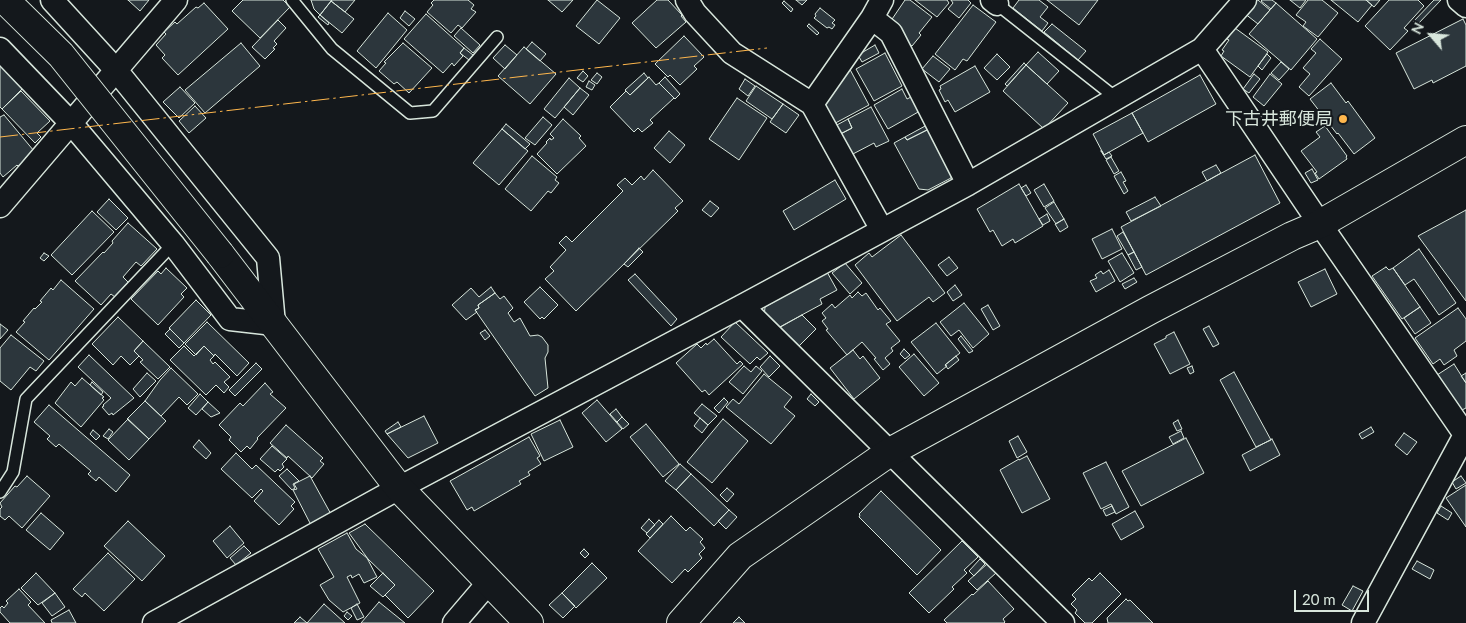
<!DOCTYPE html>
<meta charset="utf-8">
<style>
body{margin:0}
#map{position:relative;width:1466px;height:623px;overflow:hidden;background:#14181c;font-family:Lato,sans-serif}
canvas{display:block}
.north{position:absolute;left:1406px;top:10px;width:50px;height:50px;-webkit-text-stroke:4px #14181c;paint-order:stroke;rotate:297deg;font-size:14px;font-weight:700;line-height:20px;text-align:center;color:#d8e6dc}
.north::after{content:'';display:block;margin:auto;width:18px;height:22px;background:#d8e6dc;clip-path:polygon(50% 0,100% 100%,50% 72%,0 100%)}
.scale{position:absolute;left:1294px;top:590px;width:75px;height:22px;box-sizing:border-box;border:2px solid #d8e6dc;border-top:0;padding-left:6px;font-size:15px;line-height:18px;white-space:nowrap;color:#d8e6dc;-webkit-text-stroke:4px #14181c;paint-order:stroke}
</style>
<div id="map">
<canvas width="1466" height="623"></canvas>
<div class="north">N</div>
<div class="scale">20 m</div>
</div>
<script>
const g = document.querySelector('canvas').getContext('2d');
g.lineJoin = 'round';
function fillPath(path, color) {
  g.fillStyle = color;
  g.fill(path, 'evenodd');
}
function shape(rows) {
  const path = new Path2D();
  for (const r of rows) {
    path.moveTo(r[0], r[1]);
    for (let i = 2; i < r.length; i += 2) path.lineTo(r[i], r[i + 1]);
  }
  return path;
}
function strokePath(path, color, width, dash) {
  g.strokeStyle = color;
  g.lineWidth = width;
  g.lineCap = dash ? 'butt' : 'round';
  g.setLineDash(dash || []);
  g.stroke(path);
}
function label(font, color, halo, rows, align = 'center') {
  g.font = font + ' Lato,"Noto Sans JP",sans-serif';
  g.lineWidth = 4;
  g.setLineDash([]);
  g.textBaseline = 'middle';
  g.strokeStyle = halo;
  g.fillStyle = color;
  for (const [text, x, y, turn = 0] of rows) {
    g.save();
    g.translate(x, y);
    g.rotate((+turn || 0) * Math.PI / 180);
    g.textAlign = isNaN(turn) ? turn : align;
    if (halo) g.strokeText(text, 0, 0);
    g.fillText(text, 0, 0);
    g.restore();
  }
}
const building = shape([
 [128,0,149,0,140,11,128,0],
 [243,0,283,0,290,7,260,38,232,11,243,0],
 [311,0,332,0,320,15,314,9,311,0],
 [332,0,355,0,345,12,331,1,332,0],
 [434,0,468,0,474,5,471,9,476,12,462,28,458,25,451,33,427,12,433,5,431,3,434,0],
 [548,0,573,0,562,12,548,0],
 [597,0,620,18,599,44,576,26,597,0],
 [657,0,668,0,682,15,681,16,686,22,656,48,632,23,657,0],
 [796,0,807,0,802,5,796,0],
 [905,0,910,0,932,17,919,33,921,35,912,46,886,28,905,0],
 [915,0,947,0,949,3,937,17,915,0],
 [951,0,968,0,971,3,959,18,948,9,953,3,951,0],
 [1019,0,1039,0,1048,7,1040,17,1048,23,1042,31,1013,8,1019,0],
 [1047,0,1098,0,1079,25,1047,0],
 [1254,0,1258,0,1270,10,1258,24,1244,13,1254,0],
 [1262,0,1272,0,1276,3,1271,9,1261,1,1262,0],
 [1290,0,1306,0,1300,8,1290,0],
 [1308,0,1322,0,1338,13,1318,37,1303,26,1306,22,1296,15,1308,0],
 [1331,0,1366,0,1372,5,1358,22,1331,0],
 [1366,0,1380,0,1374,7,1366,0],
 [1389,0,1418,0,1424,6,1404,28,1408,31,1390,50,1365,26,1389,0],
 [1434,0,1441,0,1417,25,1413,22,1434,0],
 [331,1,354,19,342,33,320,15,331,1],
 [784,1,793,9,791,12,782,3,784,1],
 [204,3,228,29,178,75,162,58,165,55,156,45,166,34,164,32,175,22,177,24,196,7,198,8,204,3],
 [1276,3,1317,39,1291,70,1249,34,1276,3],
 [973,5,996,22,967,61,963,59,955,70,935,54,973,5],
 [820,8,835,20,832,23,835,25,832,29,829,27,827,28,814,18,816,16,815,14,820,8],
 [405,11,415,19,409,26,400,18,405,11],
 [388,13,407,30,376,68,357,51,388,13],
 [426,14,464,48,460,53,463,56,454,66,452,63,443,73,404,39,426,14],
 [320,15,329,23,328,25,318,17,320,15],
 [1463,19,1466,25,1466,66,1433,83,1432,80,1414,89,1396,53,1463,19],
 [278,20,286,28,274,41,277,44,273,48,275,49,265,59,252,47,278,20],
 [809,24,819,33,817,35,807,26,809,24],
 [1052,24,1086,51,1078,60,1044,32,1052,24],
 [461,28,480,45,473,53,454,36,461,28],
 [1235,28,1268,52,1250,77,1221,56,1224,51,1222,50,1229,40,1227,39,1235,28],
 [684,36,704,57,694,66,697,69,680,85,670,75,668,77,655,64,684,36],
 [1320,39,1342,59,1309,96,1299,87,1310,74,1303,68,1316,53,1311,49,1320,39],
 [532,42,546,54,540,61,526,49,532,42],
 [241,43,260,66,205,113,185,90,241,43],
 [403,43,432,68,409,93,397,82,394,84,379,71,386,63,384,62,403,43],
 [505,45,517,55,505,69,493,58,505,45],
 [875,45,879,53,862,62,858,55,875,45],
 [524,47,556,74,530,104,498,76,524,47],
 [464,48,473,55,469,60,460,53,464,48],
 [1038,52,1059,71,1047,84,1026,65,1038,52],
 [885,53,902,86,874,101,856,69,885,53],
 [997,54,1010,67,997,80,984,68,997,54],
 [1267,54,1271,58,1262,70,1258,66,1267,54],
 [933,56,950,69,939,82,922,69,933,56],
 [0,62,24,87,2,109,0,107,0,62],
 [846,62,869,105,828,127,816,105,846,62],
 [1281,62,1289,69,1279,80,1271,73,1281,62],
 [1024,63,1026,65,1007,86,1005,84,1024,63],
 [1026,65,1068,103,1044,129,1003,91,1026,65],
 [975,66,990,92,955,112,948,100,945,102,939,90,941,89,940,86,975,66],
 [583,71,588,76,583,82,577,78,583,71],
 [597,73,602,77,597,84,591,80,597,73],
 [644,73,648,78,630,95,625,90,644,73],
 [1254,74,1260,79,1249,93,1243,89,1254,74],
 [1270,74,1282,84,1264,106,1253,97,1270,74],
 [1200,75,1216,104,1148,142,1132,113,1200,75],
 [649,77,656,85,659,83,674,98,650,120,653,123,642,132,638,128,634,132,610,107,626,91,630,95,649,77],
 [665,77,680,94,675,99,659,83,665,77],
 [569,78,580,88,555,118,544,109,569,78],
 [745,79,755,86,748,96,739,89,745,79],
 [589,81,595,85,592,90,586,87,589,81],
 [1331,83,1346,103,1348,101,1375,138,1354,154,1338,133,1337,134,1310,99,1331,83],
 [756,86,783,104,772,119,746,101,756,86],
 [180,87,195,103,179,118,163,102,180,87],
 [580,88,589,95,573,115,564,107,580,88],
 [902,89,907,99,911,97,920,111,888,129,874,105,902,89],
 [21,91,50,121,37,133,41,137,35,143,2,109,21,91],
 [737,98,767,118,739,160,709,139,737,98],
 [783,104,799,115,786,133,770,122,783,104],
 [195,106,206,118,189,133,179,121,195,106],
 [871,107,889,141,876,147,874,143,851,155,840,134,852,128,848,119,871,107],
 [1132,113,1143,133,1104,155,1093,134,1132,113],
 [4,115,34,151,25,158,27,160,18,166,17,165,3,177,0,173,0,117,4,115],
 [543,117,552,125,535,145,525,138,543,117],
 [563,119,581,136,579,138,586,146,557,174,537,154,547,143,546,142,550,138,551,140,554,138,550,134,563,119],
 [848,119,852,128,839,135,835,126,848,119],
 [506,124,530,144,525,149,502,129,506,124],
 [927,125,929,129,907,140,905,137,927,125],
 [1325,126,1347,156,1346,157,1347,159,1319,179,1315,173,1317,172,1301,151,1320,137,1316,132,1325,126],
 [931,128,953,169,951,178,928,190,919,189,894,143,905,137,907,140,931,128],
 [502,129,528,151,499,185,473,163,502,129],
 [669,131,685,145,670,163,654,148,669,131],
 [1101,151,1102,151,1104,155,1109,152,1112,156,1106,159,1101,151],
 [1255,155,1280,203,1146,275,1121,227,1255,155],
 [532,156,557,177,555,180,559,183,551,193,548,191,531,211,505,189,532,156],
 [1111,157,1119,171,1114,174,1106,160,1111,157],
 [1216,165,1221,173,1207,181,1202,172,1216,165],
 [1312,169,1318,180,1311,183,1305,173,1312,169],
 [653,170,683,201,675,208,678,211,576,311,545,279,554,271,550,267,566,250,559,243,566,236,572,242,623,191,617,185,625,178,632,185,641,176,644,180,653,170],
 [1121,172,1126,181,1123,182,1128,191,1124,194,1114,176,1121,172],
 [835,180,846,199,794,230,783,211,835,180],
 [1019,184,1043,226,1015,243,1013,239,1002,246,993,230,990,232,977,209,1019,184],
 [1044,184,1054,201,1044,207,1034,190,1044,184],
 [1026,185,1031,193,1026,196,1021,188,1026,185],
 [1155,197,1161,206,1131,221,1126,212,1155,197],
 [109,199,128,218,116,230,97,212,109,199],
 [710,201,719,208,711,217,702,210,710,201],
 [1054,202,1064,219,1056,224,1045,208,1054,202],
 [1466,210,1466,301,1418,236,1466,210],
 [92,211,114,232,72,275,51,255,92,211],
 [1047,214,1050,221,1043,225,1039,219,1047,214],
 [1064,219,1068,227,1060,232,1055,224,1064,219],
 [128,223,157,249,141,266,136,262,123,277,128,282,115,297,111,294,101,305,75,281,103,252,104,253,113,243,112,241,128,223],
 [1112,229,1122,249,1102,259,1092,239,1112,229],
 [1123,232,1134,252,1128,255,1117,236,1123,232],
 [901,235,945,293,933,302,929,297,897,321,855,265,869,253,872,257,901,235],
 [639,248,643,252,628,267,624,264,639,248],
 [1419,249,1456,303,1439,315,1414,279,1405,285,1393,268,1419,249],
 [1134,252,1142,267,1136,270,1128,255,1134,252],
 [44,253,49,256,44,261,40,258,44,253],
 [1122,253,1134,273,1120,282,1108,261,1122,253],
 [949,257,958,268,947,276,938,265,949,257],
 [845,263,862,283,850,294,832,273,845,263],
 [1386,267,1389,270,1393,268,1420,307,1402,319,1372,276,1386,267],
 [166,268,187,288,181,294,184,297,158,325,131,299,158,271,161,274,166,268],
 [1325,269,1337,294,1311,307,1298,282,1325,269],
 [1109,270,1115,281,1096,292,1090,281,1097,278,1095,275,1101,271,1103,274,1109,270],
 [827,272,837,290,820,299,822,304,776,329,764,317,765,307,827,272],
 [635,274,677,319,671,326,628,280,635,274],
 [1134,278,1137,282,1125,289,1122,284,1134,278],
 [61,280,94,309,49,360,16,332,25,322,23,321,34,308,35,309,42,302,40,301,51,288,53,290,61,280],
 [955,285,962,295,953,301,947,292,955,285],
 [491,287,495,293,478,305,479,308,475,310,477,312,466,320,452,305,471,288,479,297,491,287],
 [540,287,558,305,544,319,542,317,540,319,524,302,540,287],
 [858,292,862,296,866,293,878,310,880,308,891,321,886,324,900,341,891,348,893,351,885,358,890,364,883,370,874,359,876,358,862,342,847,355,826,330,828,329,822,321,826,318,822,313,832,304,835,308,850,295,852,298,858,292],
 [495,293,500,299,504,296,513,308,508,313,514,322,520,318,530,336,538,335,542,337,548,345,548,352,545,358,548,388,535,396,475,310,479,308,478,305,495,293],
 [196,300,211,315,184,343,169,328,196,300],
 [964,303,989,334,973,348,959,330,951,336,940,322,964,303],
 [988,305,1000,326,993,330,981,309,988,305],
 [1420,307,1431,323,1415,334,1404,318,1420,307],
 [1458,308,1466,319,1466,341,1454,350,1457,356,1444,365,1440,359,1433,364,1415,338,1458,308],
 [802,315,816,329,796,349,777,329,802,315],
 [118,317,143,341,134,351,139,356,130,365,121,356,113,365,92,344,118,317],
 [207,322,249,363,237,376,215,354,214,356,204,346,196,355,185,344,207,322],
 [735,322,768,353,760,360,757,357,750,364,721,337,735,322],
 [936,323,960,353,945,365,947,366,937,374,911,342,936,323],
 [0,324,8,330,0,339,0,324],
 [1209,326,1219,344,1213,347,1203,329,1209,326],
 [170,329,184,343,179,348,165,334,170,329],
 [485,330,490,336,485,340,480,333,485,330],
 [1174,332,1190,364,1170,374,1154,344,1166,338,1166,336,1174,332],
 [11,335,44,361,36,371,30,367,11,390,0,381,0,348,11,335],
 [961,336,973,351,969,353,958,339,961,336],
 [714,339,737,364,740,361,743,364,709,395,705,390,702,392,676,363,697,344,701,348,706,343,707,345,714,339],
 [143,341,170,367,158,379,140,362,143,360,134,351,143,341],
 [184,346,194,356,204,346,214,356,210,360,213,364,215,362,230,377,224,382,229,387,224,393,216,385,206,395,170,360,184,346],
 [904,349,910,355,905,359,900,354,904,349],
 [853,350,860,359,863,356,880,378,854,399,830,368,853,350],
 [914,354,939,383,924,396,899,367,914,354],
 [89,355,134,398,113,415,112,413,109,415,102,407,104,406,103,405,111,398,78,367,89,355],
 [770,356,780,366,769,377,760,367,770,356],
 [956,356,959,360,948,369,945,365,956,356],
 [256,363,262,369,235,396,229,390,256,363],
 [1454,364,1466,383,1466,408,1460,411,1437,375,1454,364],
 [744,366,751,372,756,366,762,371,743,394,729,382,744,366],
 [1192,366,1194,372,1190,374,1187,368,1192,366],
 [171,368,198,394,187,405,179,397,161,416,145,401,160,380,171,368],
 [1234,372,1271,440,1256,447,1220,380,1234,372],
 [147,373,156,381,140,397,133,389,147,373],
 [1466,373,1466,383,1461,376,1466,373],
 [764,374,792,397,784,407,795,416,771,444,726,407,733,399,739,404,764,374],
 [82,378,104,397,102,398,104,400,81,427,55,403,71,382,75,386,82,378],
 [92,382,103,392,101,395,90,385,92,382],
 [265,383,273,392,270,394,286,408,257,438,258,439,250,449,247,446,241,452,229,440,231,437,219,425,240,403,243,406,265,383],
 [200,394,208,402,196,415,188,408,200,394],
 [811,394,819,402,815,406,807,399,811,394],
 [724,398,728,402,719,413,714,408,724,398],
 [597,400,622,429,606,442,582,413,597,400],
 [145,401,166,421,149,439,127,419,145,401],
 [208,402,220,413,211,417,202,409,208,402],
 [702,404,717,416,708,425,694,413,702,404],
 [49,405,130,475,116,492,99,477,96,481,88,474,91,471,59,444,56,447,47,439,50,436,34,422,49,405],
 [616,409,622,417,617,422,610,414,616,409],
 [424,416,438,443,408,458,387,434,424,416],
 [622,417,629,424,623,429,617,422,622,417],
 [700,418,708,425,702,433,694,426,700,418],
 [128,419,149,439,129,460,108,440,128,419],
 [723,419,748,441,712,483,687,462,723,419],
 [560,420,573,447,544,461,531,434,560,420],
 [1178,420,1182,429,1177,431,1173,423,1178,420],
 [398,422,401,427,387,434,385,431,398,422],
 [646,424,679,464,663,477,630,437,646,424],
 [286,425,323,458,320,461,324,464,312,478,288,456,287,458,270,443,286,425],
 [1371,427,1374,432,1362,439,1359,434,1371,427],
 [109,429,113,432,108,439,103,436,109,429],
 [93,430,100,436,96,440,90,434,93,430],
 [1181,431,1184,438,1173,444,1169,437,1181,431],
 [1404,433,1417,442,1407,455,1395,445,1404,433],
 [1018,436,1027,452,1017,458,1009,441,1018,436],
 [529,437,540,456,537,458,541,464,528,472,530,475,519,481,521,484,474,511,472,507,467,510,450,481,529,437],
 [1186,438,1204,473,1141,506,1122,471,1186,438],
 [1272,439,1280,455,1250,471,1242,455,1272,439],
 [199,440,211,453,206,459,193,447,199,440],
 [272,446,287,459,282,464,284,467,280,471,278,469,275,472,260,459,272,446],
 [236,453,252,469,256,465,295,502,291,506,294,509,279,525,254,501,263,491,261,489,252,498,221,469,236,453],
 [1027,456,1050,499,1022,513,1000,470,1019,459,1019,460,1027,456],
 [1106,462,1129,507,1116,514,1111,504,1101,509,1083,473,1106,462],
 [680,464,691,474,676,490,665,481,680,464],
 [287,469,299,481,293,484,295,488,292,490,279,476,287,469],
 [691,474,729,510,714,526,676,490,691,474],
 [27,476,50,496,22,528,9,516,5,520,0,516,0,509,2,507,0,503,15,486,17,487,27,476],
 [310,476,332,516,312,527,293,490,297,489,294,484,310,476],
 [1461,476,1466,483,1456,489,1452,482,1461,476],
 [1466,485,1466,527,1446,498,1466,485],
 [727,488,734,494,727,502,720,495,727,488],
 [881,491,941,550,917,575,859,517,860,515,859,514,881,491],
 [1112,506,1115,512,1106,516,1103,510,1112,506],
 [1441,506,1452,513,1448,520,1437,513,1441,506],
 [729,510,737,517,726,529,718,521,729,510],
 [1135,511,1144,527,1121,540,1112,524,1135,511],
 [41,513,64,533,50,550,26,530,41,513],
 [671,516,686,531,690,527,703,539,700,542,705,548,699,554,702,558,688,572,685,569,672,583,638,551,671,516],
 [649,519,655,525,647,533,641,528,649,519],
 [659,520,663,524,650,538,646,534,659,520],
 [128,521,165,556,142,581,104,546,128,521],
 [365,524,434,591,408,618,385,595,395,585,368,559,349,533,365,524],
 [230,526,244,543,227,558,213,541,230,526],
 [347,533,356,549,367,558,377,577,364,583,359,574,352,578,351,575,347,577,360,603,343,612,329,600,320,585,334,577,318,549,347,533],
 [962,541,978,557,964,570,967,573,952,587,954,589,929,613,909,593,962,541],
 [244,546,251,553,236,565,230,558,244,546],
 [584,549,589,554,585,558,580,553,584,549],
 [108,553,135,579,104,611,85,593,82,597,73,589,108,553],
 [980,559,985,564,974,576,969,571,980,559],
 [1417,561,1434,570,1430,579,1412,569,1417,561],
 [592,563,607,578,576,608,562,593,592,563],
 [987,564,996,573,977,590,968,581,987,564],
 [36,573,55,593,38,605,21,588,36,573],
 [383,573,395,585,383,597,370,586,383,573],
 [1100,573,1121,594,1092,623,1085,623,1075,613,1077,610,1071,604,1076,599,1072,595,1089,578,1092,581,1100,573],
 [988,581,1014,609,1003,619,1005,622,1004,623,947,623,944,620,972,594,973,595,988,581],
 [1353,586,1363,591,1352,611,1342,605,1353,586],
 [19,589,31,602,28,605,45,623,10,623,0,612,0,608,2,606,4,608,8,603,6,601,19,589],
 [55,593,65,607,52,616,42,603,55,593],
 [562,593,575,606,563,618,549,605,562,593],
 [1126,599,1128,601,1130,600,1153,623,1108,623,1107,618,1126,599],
 [379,602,405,623,361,623,379,602],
 [324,604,345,623,307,623,324,604],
 [357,604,364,617,357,620,351,608,357,604],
 [69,610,76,623,52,623,51,620,69,610],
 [347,612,352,616,348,620,344,616,347,612],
 [300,617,307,623,294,623,300,617],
 [739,617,745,623,733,623,739,617]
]);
fillPath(building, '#2c363c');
strokePath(building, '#d8e6dc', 1);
const service = shape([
 [292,0,332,49,410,113,433,111,497,37],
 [997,4,1116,98],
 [0,492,13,472,26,399,173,244]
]);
const minor = shape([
 [687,0,695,13,732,53,812,104,882,230],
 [992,0,997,4],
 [1459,0,1466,6],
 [872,18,891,33,968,184],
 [0,49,71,123,173,244,230,319,274,324,268,258,116,70,52,0],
 [1202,49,1320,224,1466,436],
 [812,104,872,18,882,0],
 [0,206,176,0],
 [742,306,1063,623],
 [154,623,399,488,742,306,968,184,1202,49,1245,0],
 [454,623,489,582],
 [1363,623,1466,433]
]);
const tertiary = shape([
 [220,254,399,488,529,623],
 [681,623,740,556,890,452,1150,310,1292,236,1320,224,1466,140]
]);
strokePath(service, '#d8e6dc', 14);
strokePath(minor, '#d8e6dc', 25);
strokePath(tertiary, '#d8e6dc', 30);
strokePath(service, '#14181c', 11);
strokePath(minor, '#14181c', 22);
strokePath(tertiary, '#14181c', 28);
const tertiaryBridge = shape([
 [5,0,61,55,220,254]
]);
strokePath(tertiaryBridge, '#d8e6dc', 30, []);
strokePath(tertiaryBridge, '#14181c', 28);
strokePath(shape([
 [0,137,767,48]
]), '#ffb74d', 1, [18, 4, 2.5, 4]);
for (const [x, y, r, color] of [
 [1343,119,5,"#ffb74d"]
]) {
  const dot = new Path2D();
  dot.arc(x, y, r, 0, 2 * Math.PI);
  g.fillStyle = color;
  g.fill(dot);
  strokePath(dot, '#14181c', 2);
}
label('18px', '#d8e6dc', '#14181c', [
 ["下古井郵便局",1333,119]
], 'right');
</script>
